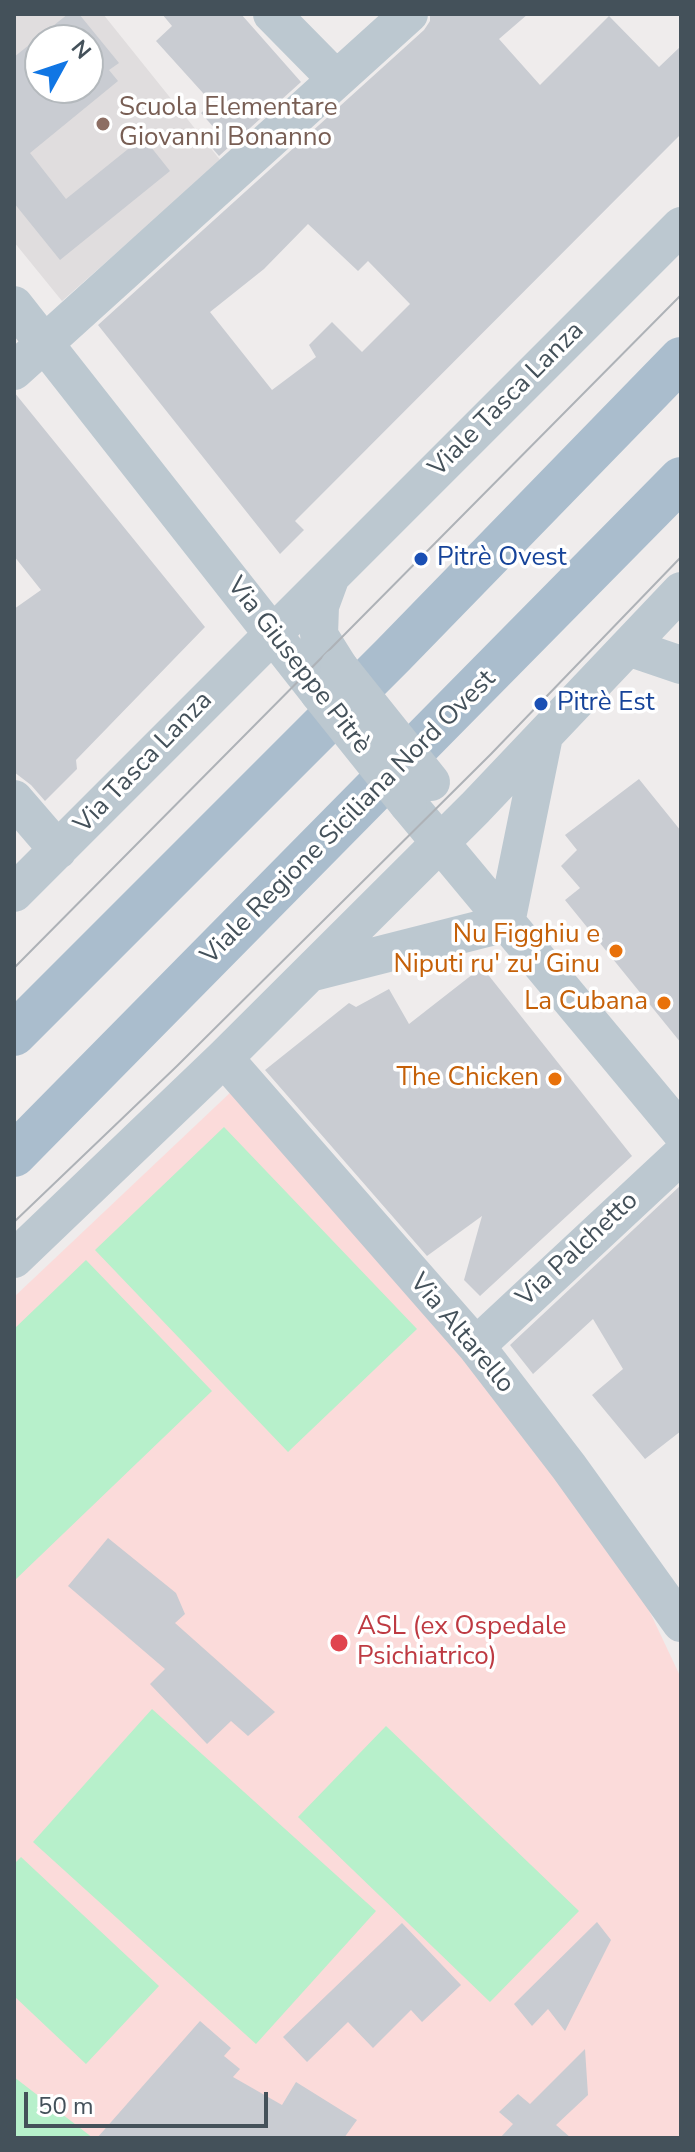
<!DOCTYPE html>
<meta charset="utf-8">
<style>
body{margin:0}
#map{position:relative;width:695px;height:2152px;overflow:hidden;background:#efecec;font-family:"Nunito Sans",sans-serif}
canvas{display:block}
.frame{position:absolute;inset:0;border:16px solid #44515a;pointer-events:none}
.north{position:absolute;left:24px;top:24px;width:80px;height:80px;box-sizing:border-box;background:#fff;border:2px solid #b4b9bd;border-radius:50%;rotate:50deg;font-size:22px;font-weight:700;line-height:32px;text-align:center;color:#44515a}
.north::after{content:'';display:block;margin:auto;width:28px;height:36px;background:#1176e4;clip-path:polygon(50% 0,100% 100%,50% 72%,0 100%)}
.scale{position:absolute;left:24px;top:2092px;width:244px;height:36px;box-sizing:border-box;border:4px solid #44515a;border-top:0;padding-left:10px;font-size:24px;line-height:28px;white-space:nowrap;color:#44515a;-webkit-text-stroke:6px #fff;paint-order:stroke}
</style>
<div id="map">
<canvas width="695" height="2152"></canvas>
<div class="frame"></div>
<div class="north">N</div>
<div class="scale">50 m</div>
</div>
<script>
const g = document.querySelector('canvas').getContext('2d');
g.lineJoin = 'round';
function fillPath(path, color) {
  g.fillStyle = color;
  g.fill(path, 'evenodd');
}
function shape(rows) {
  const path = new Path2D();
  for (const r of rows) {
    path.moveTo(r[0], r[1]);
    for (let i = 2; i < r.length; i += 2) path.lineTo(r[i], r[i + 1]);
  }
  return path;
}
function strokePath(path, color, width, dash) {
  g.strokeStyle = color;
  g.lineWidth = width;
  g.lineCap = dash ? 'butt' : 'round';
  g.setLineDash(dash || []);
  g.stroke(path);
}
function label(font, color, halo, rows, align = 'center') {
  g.font = font + ' "Nunito Sans",sans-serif';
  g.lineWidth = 7;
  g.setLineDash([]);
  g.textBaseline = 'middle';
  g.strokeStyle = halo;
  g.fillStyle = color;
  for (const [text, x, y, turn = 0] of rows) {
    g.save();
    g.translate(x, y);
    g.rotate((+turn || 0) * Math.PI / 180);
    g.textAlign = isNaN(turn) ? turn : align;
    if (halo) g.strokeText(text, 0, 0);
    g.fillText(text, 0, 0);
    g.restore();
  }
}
fillPath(shape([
 [14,14,103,14,221,161,62,301,14,242],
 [40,40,88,40,88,88,40,88]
]), '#e0ddde');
fillPath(shape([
 [233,1090,434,1322,538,1454,648,1608,681,1678,681,2138,14,2138,14,1297]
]), '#fbdbda');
fillPath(shape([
 [224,1127,417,1329,288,1452,95,1250],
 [86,1260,212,1391,14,1581,14,1329],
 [152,1709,376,1911,256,2044,33,1842],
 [386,1726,579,1911,490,2002,298,1817],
 [21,1857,159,1986,86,2064,14,1996,14,1864],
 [14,2077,93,2138,14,2138]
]), '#b7f0cb');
fillPath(shape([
 [68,14,79,14,119,63,109,70,118,81,30,153,66,199,143,137,170,171,60,260,14,203,14,57],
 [40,40,88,40,88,88,40,88],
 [162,14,241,14,301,82,219,156,205,140,216,130,201,113,212,103,156,41,172,26],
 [430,14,528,14,499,39,540,85,609,16,659,67,681,46,681,134,295,521,304,530,280,554,98,325,424,30,430,21],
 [308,224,358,271,368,261,410,304,362,352,332,322,309,345,316,357,272,390,210,312,264,269],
 [14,392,205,627,76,760,77,769,45,801,31,785,14,772,14,609,41,590,14,556],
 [639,779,681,831,681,1043,565,900,580,888,561,866,577,850,565,835],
 [482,967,632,1156,480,1296,464,1280,482,1216,427,1256,265,1070,349,1003,356,1007,389,989,409,1024],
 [681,1185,681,1431,645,1459,592,1395,623,1369,593,1319,533,1374,510,1345],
 [108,1538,176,1593,185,1614,175,1623,275,1712,248,1736,231,1721,207,1744,150,1684,165,1669,68,1586],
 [597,1922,611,1940,565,2031,548,2009,532,2026,514,2004],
 [402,1923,461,1985,422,2022,411,2010,373,2048,348,2022,307,2062,283,2037],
 [200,2021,231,2048,224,2056,240,2069,233,2077,282,2105,296,2082,357,2120,344,2138,97,2138],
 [585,2049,588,2095,556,2125,571,2138,500,2138,513,2124,499,2112,518,2094,530,2104]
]), '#c9ccd2');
strokePath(shape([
 [272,14,335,78],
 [14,305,319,693],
 [14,371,409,14],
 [331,576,320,606,319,635,339,667],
 [628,647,681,665],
 [14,799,58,850],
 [408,804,681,1132],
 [14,893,681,226],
 [506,923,544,736],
 [313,972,506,923],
 [224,1058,476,1346,569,1467,681,1623],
 [14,1259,224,1058,475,808,681,591],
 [476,1346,681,1155]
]), '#bcc8d0', 38);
strokePath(shape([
 [14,1034,393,655,681,359],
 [14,1155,681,479]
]), '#aabdcd', 44);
strokePath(shape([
 [14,968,681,295],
 [14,1222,177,1066,491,754,681,557]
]), '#aeb2b7', 2);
strokePath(shape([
 [339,667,431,782],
 [319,693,408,804]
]), '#bcc8d0', 38);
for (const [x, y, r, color] of [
 [103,124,8,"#8d6e63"],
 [421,559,8,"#1a4fb4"],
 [541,704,8,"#1a4fb4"],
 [616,951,8,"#e8710a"],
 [664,1003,8,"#e8710a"],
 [555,1079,8,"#e8710a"],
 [339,1643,10,"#e0444e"]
]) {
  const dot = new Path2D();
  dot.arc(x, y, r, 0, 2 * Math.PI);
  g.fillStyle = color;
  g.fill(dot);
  strokePath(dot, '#fff', 3);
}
label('26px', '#785e54', '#fff', [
 ["Scuola Elementare",119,109],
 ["Giovanni Bonanno",119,139]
], 'left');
label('26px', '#44515a', '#fff', [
 ["Viale Tasca Lanza",507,400,-45],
 ["Via Giuseppe Pitrè",298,666,52],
 ["Via Tasca Lanza",144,763,-46],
 ["Viale Regione Siciliana Nord Ovest",349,818,-45],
 ["Via Palchetto",578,1250,-43],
 ["Via Altarello",461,1334,50]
]);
label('26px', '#164399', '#fff', [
 ["Pitrè Ovest",437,559],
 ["Pitrè Est",557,704]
], 'left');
label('26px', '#c56008', '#fff', [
 ["Nu Figghiu e",600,936],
 ["Niputi ru' zu' Ginu",600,966],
 ["La Cubana",648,1003],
 ["The Chicken",539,1079]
], 'right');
label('26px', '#be3a42', '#fff', [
 ["ASL (ex Ospedale",357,1628],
 ["Psichiatrico)",357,1658]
], 'left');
</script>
